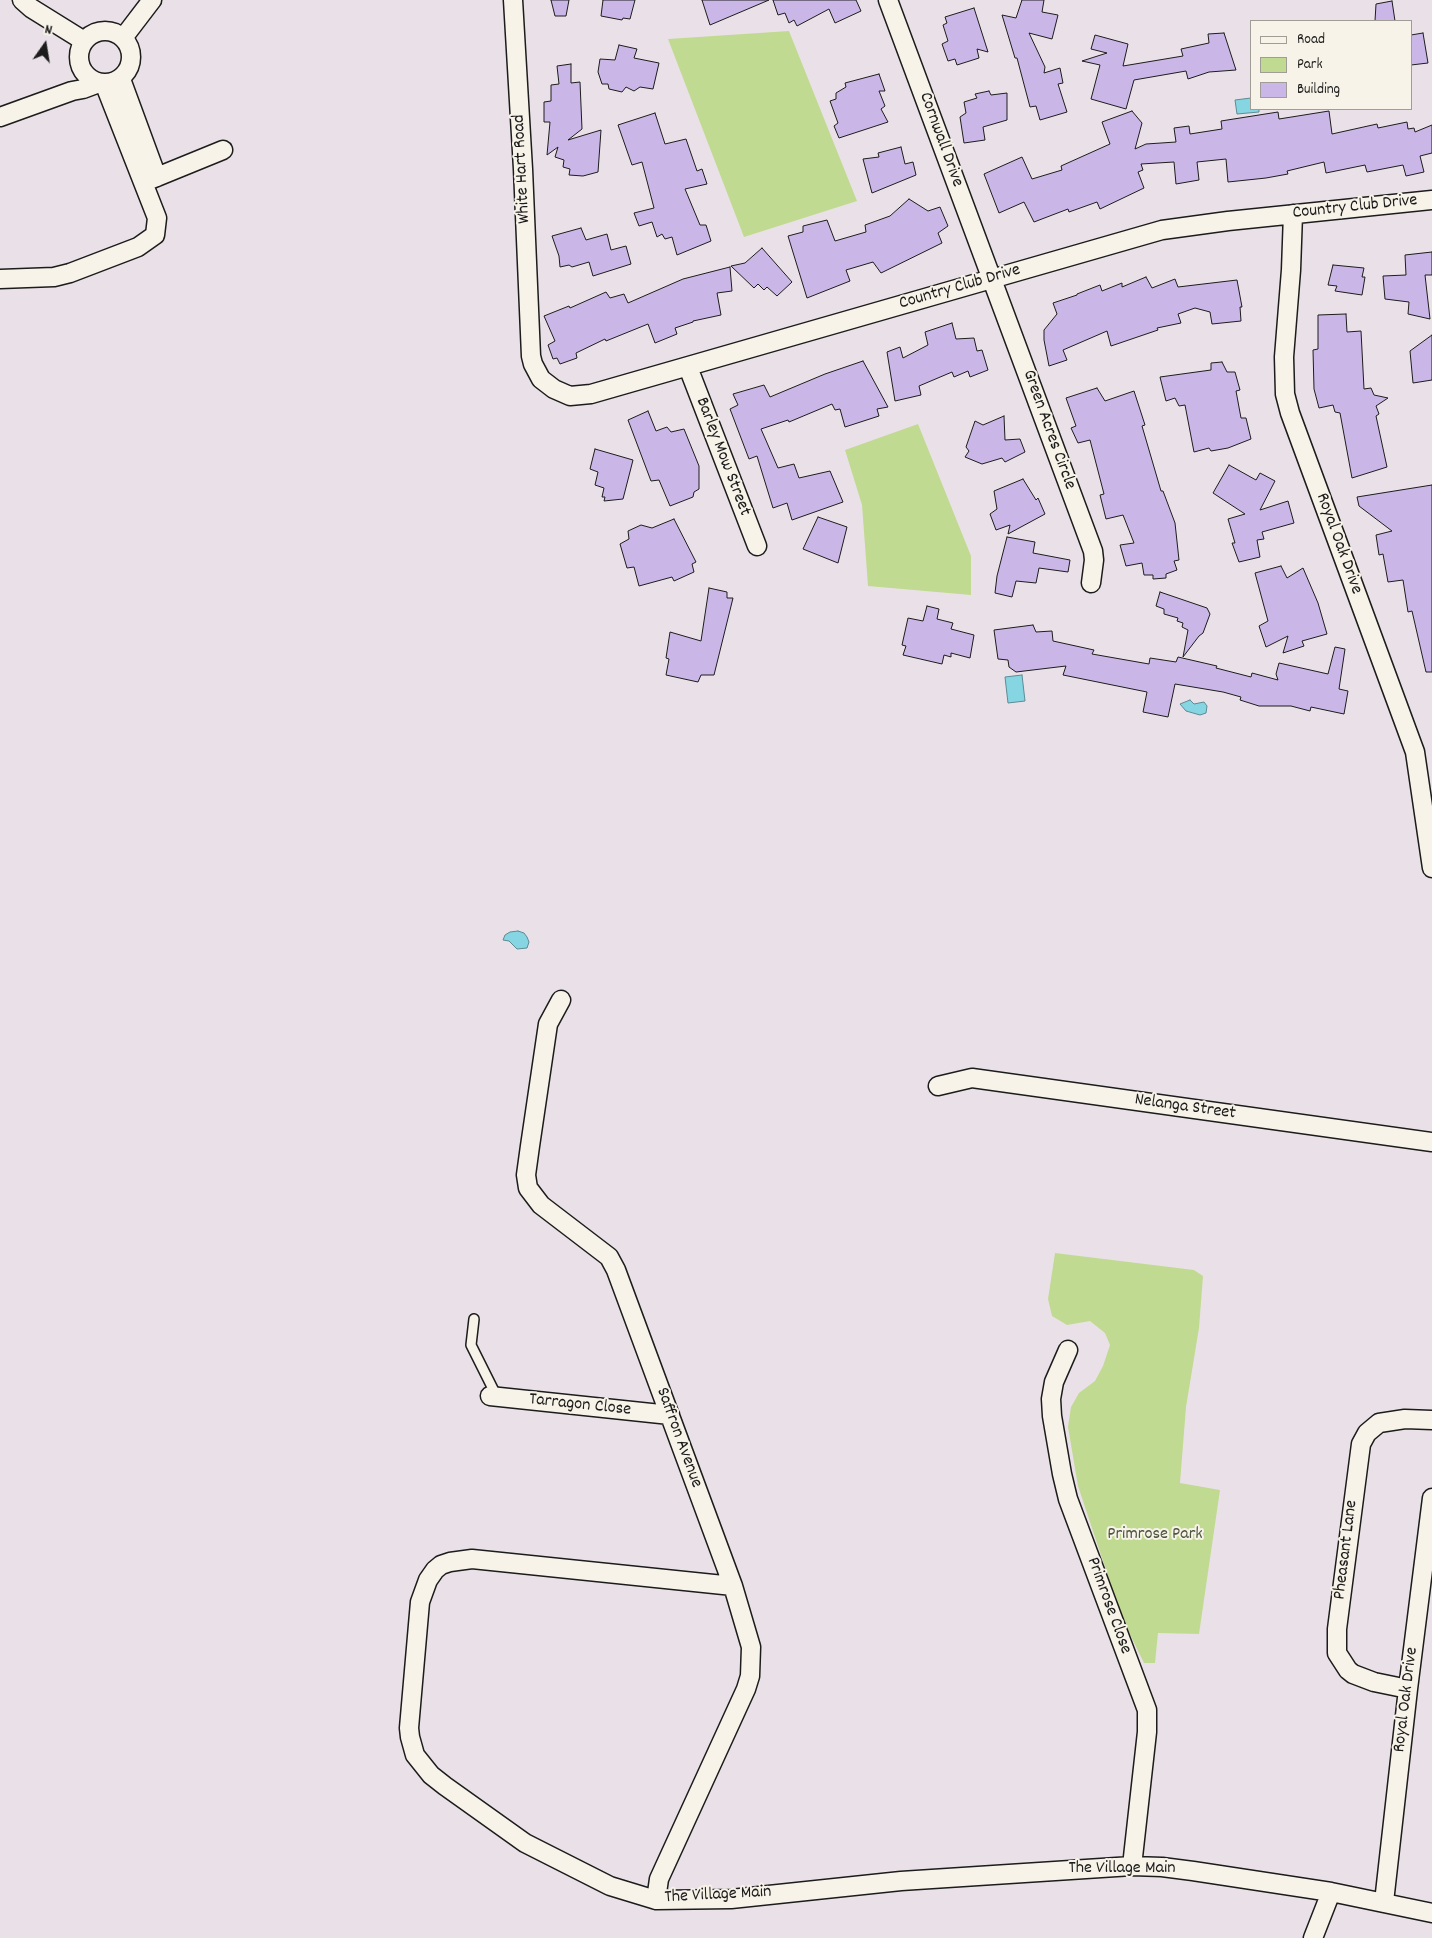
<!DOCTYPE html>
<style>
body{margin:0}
#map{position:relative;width:1432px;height:1938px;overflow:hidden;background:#eae1e8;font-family:Dekko,sans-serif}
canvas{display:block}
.legend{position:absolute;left:1250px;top:20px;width:162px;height:90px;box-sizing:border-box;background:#f7f3e8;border:1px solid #9f9d96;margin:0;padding:6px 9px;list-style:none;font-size:15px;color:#1c1c1c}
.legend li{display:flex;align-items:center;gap:10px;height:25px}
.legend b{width:25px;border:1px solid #9f9d96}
.north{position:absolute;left:20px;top:20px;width:50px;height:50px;-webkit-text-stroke:4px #f7f3e8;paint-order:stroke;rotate:13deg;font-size:14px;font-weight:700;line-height:20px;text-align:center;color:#1c1c1c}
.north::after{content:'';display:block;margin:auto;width:18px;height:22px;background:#1c1c1c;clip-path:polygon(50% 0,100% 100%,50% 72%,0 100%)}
</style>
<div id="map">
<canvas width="1432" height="1938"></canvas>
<ul class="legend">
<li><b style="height:6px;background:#f7f3e8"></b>Road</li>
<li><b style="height:14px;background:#c1da91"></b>Park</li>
<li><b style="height:14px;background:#cab7e8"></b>Building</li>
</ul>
<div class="north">N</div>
</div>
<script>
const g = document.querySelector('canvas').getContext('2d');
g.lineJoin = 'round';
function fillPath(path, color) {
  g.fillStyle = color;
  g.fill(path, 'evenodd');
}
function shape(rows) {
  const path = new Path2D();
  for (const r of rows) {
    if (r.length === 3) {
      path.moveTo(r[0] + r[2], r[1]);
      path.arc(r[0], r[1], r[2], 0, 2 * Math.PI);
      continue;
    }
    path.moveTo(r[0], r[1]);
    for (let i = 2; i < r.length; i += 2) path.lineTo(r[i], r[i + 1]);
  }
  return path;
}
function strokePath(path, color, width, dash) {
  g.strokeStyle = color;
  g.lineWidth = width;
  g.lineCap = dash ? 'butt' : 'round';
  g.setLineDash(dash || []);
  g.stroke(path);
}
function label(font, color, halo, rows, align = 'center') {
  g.font = font + ' Dekko,sans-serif';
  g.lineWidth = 4;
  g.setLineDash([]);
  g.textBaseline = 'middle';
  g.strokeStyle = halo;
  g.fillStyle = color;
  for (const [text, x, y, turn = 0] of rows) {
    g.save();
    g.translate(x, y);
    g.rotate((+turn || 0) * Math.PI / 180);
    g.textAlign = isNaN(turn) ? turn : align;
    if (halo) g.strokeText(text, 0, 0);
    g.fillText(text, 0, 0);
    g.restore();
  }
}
fillPath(shape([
 [789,31,857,201,744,237,668,39],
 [918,424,971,556,971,595,868,586,862,505,845,450],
 [1055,1253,1194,1270,1203,1276,1199,1328,1186,1407,1180,1483,1220,1490,1199,1634,1158,1633,1155,1663,1144,1663,1122,1618,1078,1486,1068,1427,1071,1407,1079,1393,1095,1381,1103,1366,1110,1345,1105,1333,1090,1321,1067,1325,1052,1316,1048,1299]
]), '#c1da91');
const water = shape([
 [1251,98,1251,109,1259,109,1259,112,1237,114,1235,100,1251,98],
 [1022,675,1025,701,1008,703,1005,677,1022,675],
 [1190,700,1194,704,1204,702,1207,706,1206,713,1200,715,1186,711,1180,704,1190,700],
 [518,931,524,933,527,937,529,942,527,948,517,949,509,941,503,940,505,935,510,932,518,931]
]);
fillPath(water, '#86d5e3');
strokePath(water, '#5c8b93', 1);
const building = shape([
 [551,0,569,0,566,16,555,16,551,0],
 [603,0,635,0,630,19,623,18,622,20,601,16,603,0],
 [702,0,769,0,710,25,702,0],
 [773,0,856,0,861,11,835,23,829,9,797,26,794,20,789,23,785,13,778,15,773,0],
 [1022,0,1044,0,1042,12,1058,15,1052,39,1029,33,1045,67,1044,73,1060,68,1063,83,1058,84,1067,112,1040,120,1036,106,1030,107,1017,58,1015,58,1002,15,1016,18,1022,0],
 [1392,1,1395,21,1375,21,1376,4,1392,1],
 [974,8,988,52,977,49,979,58,957,65,955,59,948,61,942,44,948,41,943,25,947,23,945,17,974,8],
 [1224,33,1236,70,1209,72,1188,79,1186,71,1134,80,1126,109,1091,99,1100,65,1082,61,1107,53,1091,49,1095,35,1128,44,1123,66,1183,56,1181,49,1209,43,1208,34,1224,33],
 [1423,33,1428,63,1411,65,1411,35,1423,33],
 [619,45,637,49,634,58,659,63,653,89,640,87,634,91,626,87,622,92,609,89,608,84,602,84,598,72,600,59,615,60,619,45],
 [571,64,571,83,580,82,582,129,568,140,601,130,598,172,583,176,569,175,570,169,563,167,564,160,555,157,558,147,547,155,550,122,544,122,544,102,551,101,551,85,559,84,557,66,571,64],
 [879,74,885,91,879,91,885,106,881,109,888,122,839,138,834,126,838,123,830,101,836,99,836,93,846,87,845,83,879,74],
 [989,91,991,95,1007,93,1007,120,983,127,985,140,964,143,960,117,966,113,964,102,977,98,975,94,989,91],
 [1132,111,1142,123,1135,149,1146,144,1176,142,1174,128,1189,126,1190,134,1222,129,1221,121,1278,112,1279,119,1329,111,1332,134,1377,124,1378,128,1407,122,1408,129,1414,128,1415,132,1432,125,1432,153,1420,156,1424,172,1406,176,1403,165,1367,172,1365,165,1326,173,1324,162,1287,171,1288,174,1266,178,1228,182,1226,159,1197,162,1199,180,1176,184,1174,162,1141,164,1143,170,1138,172,1144,188,1100,209,1097,202,1069,212,1068,209,1034,222,1024,202,999,213,984,174,1022,157,1032,179,1062,170,1061,166,1110,144,1102,122,1132,111],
 [655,113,665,144,686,139,697,171,702,169,707,184,685,189,700,225,706,225,711,241,677,255,672,237,665,239,662,234,657,237,652,222,639,226,634,213,654,208,642,162,632,165,618,125,655,113],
 [901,147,905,164,913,162,916,175,872,193,863,159,879,157,878,153,901,147],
 [909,199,928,211,940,207,948,226,938,233,942,243,881,273,873,262,846,270,850,281,807,298,788,236,803,232,803,226,827,220,835,241,866,232,865,225,890,216,909,199],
 [581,228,586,240,607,234,611,250,626,246,631,264,593,276,589,262,572,267,569,265,560,267,559,256,552,236,581,228],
 [762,248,792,282,777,296,767,287,764,290,758,284,754,288,731,266,745,263,762,248],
 [1432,252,1432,275,1425,275,1430,319,1408,314,1409,302,1385,299,1383,276,1406,275,1405,255,1432,252],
 [1333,265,1364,268,1362,277,1365,277,1362,295,1335,291,1337,286,1328,285,1333,265],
 [730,267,732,291,717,293,721,315,693,321,693,322,675,328,677,334,655,343,648,324,606,341,605,339,576,353,577,358,560,364,557,358,553,359,548,345,555,341,544,316,569,306,570,308,606,292,610,298,624,294,628,303,683,279,730,267],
 [1146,277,1152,288,1175,279,1178,287,1237,280,1242,307,1240,307,1241,321,1212,324,1210,312,1195,308,1178,314,1181,323,1157,328,1158,330,1111,346,1107,331,1063,350,1067,360,1049,366,1044,340,1044,330,1057,314,1053,303,1077,295,1077,294,1100,285,1102,291,1122,283,1122,287,1146,277],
 [1346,314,1347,332,1361,331,1364,389,1371,388,1374,395,1388,398,1376,406,1379,414,1376,416,1387,467,1352,478,1340,413,1335,412,1333,405,1319,408,1314,389,1313,350,1318,349,1318,315,1346,314],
 [952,323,956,339,974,338,977,351,982,350,988,370,970,377,968,371,954,377,952,372,919,386,921,395,895,401,887,352,900,347,903,358,928,345,925,332,952,323],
 [1432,335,1432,380,1413,383,1410,351,1432,335],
 [863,361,888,407,877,409,879,416,845,427,840,409,835,410,832,404,789,422,788,420,761,429,778,468,794,464,799,478,830,471,843,502,792,520,787,503,773,508,757,456,749,459,730,409,738,405,733,394,764,385,770,397,825,374,863,361],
 [1222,362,1227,372,1235,372,1240,390,1236,391,1241,418,1246,418,1251,439,1228,448,1211,451,1209,448,1194,452,1185,405,1179,406,1175,398,1166,401,1160,377,1211,370,1211,363,1222,362],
 [1097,388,1105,401,1134,391,1145,425,1142,426,1161,491,1163,491,1175,523,1179,560,1174,561,1177,570,1166,574,1166,578,1153,579,1153,575,1144,575,1142,563,1126,566,1120,545,1134,543,1123,515,1106,519,1100,495,1104,494,1090,440,1078,443,1071,428,1076,426,1066,398,1097,388],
 [648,411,656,431,667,427,671,432,684,429,699,466,699,489,694,492,693,497,670,506,659,480,651,481,628,420,648,411],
 [1004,416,1005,440,1020,439,1025,452,1005,462,1002,458,982,464,965,457,969,451,966,447,975,421,983,425,1004,416],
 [595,449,633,460,623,499,604,501,605,497,602,497,604,488,595,485,598,472,590,469,595,449],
 [1229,465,1256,480,1260,473,1275,481,1260,510,1288,501,1294,523,1262,532,1264,539,1257,540,1260,557,1239,562,1232,543,1235,543,1228,519,1245,514,1213,493,1229,465],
 [1023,479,1036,500,1038,498,1045,514,1008,534,1010,525,996,530,990,514,997,509,994,491,1023,479],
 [1432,485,1432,672,1426,672,1412,611,1408,612,1403,580,1388,582,1383,554,1379,555,1376,535,1392,531,1359,506,1357,497,1432,485],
 [818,517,847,527,838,563,803,549,818,517],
 [674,519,696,562,692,564,694,572,674,581,672,577,639,586,634,567,627,568,620,544,629,539,628,531,641,525,652,528,674,519],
 [1007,537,1035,542,1033,553,1070,560,1068,572,1039,568,1036,583,1016,581,1012,597,995,593,997,576,1007,537],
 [1281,566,1287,578,1303,568,1318,603,1327,634,1302,641,1304,646,1283,653,1288,636,1266,647,1259,626,1268,621,1255,573,1281,566],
 [709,588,727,592,727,598,733,598,714,675,701,675,698,682,666,675,669,659,666,658,670,632,701,641,709,588],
 [1160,592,1207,608,1210,614,1203,633,1199,636,1183,657,1188,630,1182,627,1183,623,1177,621,1178,618,1164,614,1164,609,1156,606,1160,592],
 [927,606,939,609,937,619,953,623,951,629,974,635,970,658,951,653,951,657,944,655,942,664,903,655,906,646,902,645,908,618,923,621,927,606],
 [1033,625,1036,632,1052,631,1053,641,1094,650,1092,654,1149,664,1150,658,1176,662,1178,657,1217,666,1216,668,1251,677,1252,673,1278,680,1276,674,1279,663,1328,674,1335,647,1345,649,1339,689,1348,691,1344,714,1311,707,1310,711,1291,706,1259,706,1240,700,1241,697,1223,692,1175,684,1168,717,1143,712,1147,692,1063,675,1066,666,1016,672,1009,667,1008,660,998,659,994,630,1033,625]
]);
fillPath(building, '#cab7e8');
strokePath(building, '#1c1c1c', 1);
const service = shape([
 [474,1319,471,1345,497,1397]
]);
const minor = shape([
 [22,0,31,8,84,41],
 [513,0,523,169,531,356,533,364,541,379,554,389,570,396,591,394,1162,230,1228,221,1432,200],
 [888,0,1093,551,1094,560,1091,583],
 [105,57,26],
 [123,38,152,0],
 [121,79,157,177],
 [0,117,72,91,83,89,99,83],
 [147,181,223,150],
 [1293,214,1291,270,1284,357,1285,394,1290,413,1415,752,1432,868],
 [0,279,54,277,70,273,138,247,155,235,157,218,104,83],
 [688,367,757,546],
 [561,1000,548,1024,530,1146,526,1175,528,1188,541,1205,609,1257,616,1270,733,1586,751,1647,750,1676,746,1689,659,1879,656,1900],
 [938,1086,972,1078,1432,1142],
 [1068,1350,1054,1382,1051,1399,1052,1416,1062,1474,1068,1499,1147,1710,1147,1732,1132,1866],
 [490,1396,670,1415],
 [733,1586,472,1559,450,1562,441,1565,435,1570,428,1580,420,1602,409,1728,410,1737,415,1755,431,1775,445,1786,525,1843,610,1886,656,1900,731,1899,901,1881,1132,1866,1162,1867,1193,1871,1331,1892,1432,1913],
 [1408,1689,1374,1682,1353,1674,1348,1670,1337,1653,1337,1629,1361,1444,1367,1433,1379,1423,1405,1419,1432,1420],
 [1384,1902,1408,1689,1432,1498],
 [1313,1938,1331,1892]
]);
strokePath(service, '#1c1c1c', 12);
strokePath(minor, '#1c1c1c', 21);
strokePath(service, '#f7f3e8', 9);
strokePath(minor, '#f7f3e8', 18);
label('18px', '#1c1c1c', '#f7f3e8', [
 ["Cornwall Drive",940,140,70],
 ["White Hart Road",523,169,-93],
 ["Country Club Drive",1355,208,-6],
 ["Country Club Drive",960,288,-16],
 ["Green Acres Circle",1048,430,70],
 ["Barley Mow Street",722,457,69],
 ["Royal Oak Drive",1338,544,70],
 ["Nelanga Street",1185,1108,8],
 ["Tarragon Close",580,1406,6],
 ["Saffron Avenue",678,1438,70],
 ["Pheasant Lane",1347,1550,-83],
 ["Primrose Close",1108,1606,70],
 ["Royal Oak Drive",1407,1700,-83],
 ["The Village Main",1122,1870],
 ["The Village Main",718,1896,-3]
]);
label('18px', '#4e553f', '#f7f3e8', [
 ["Primrose Park",1155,1536]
]);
</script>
